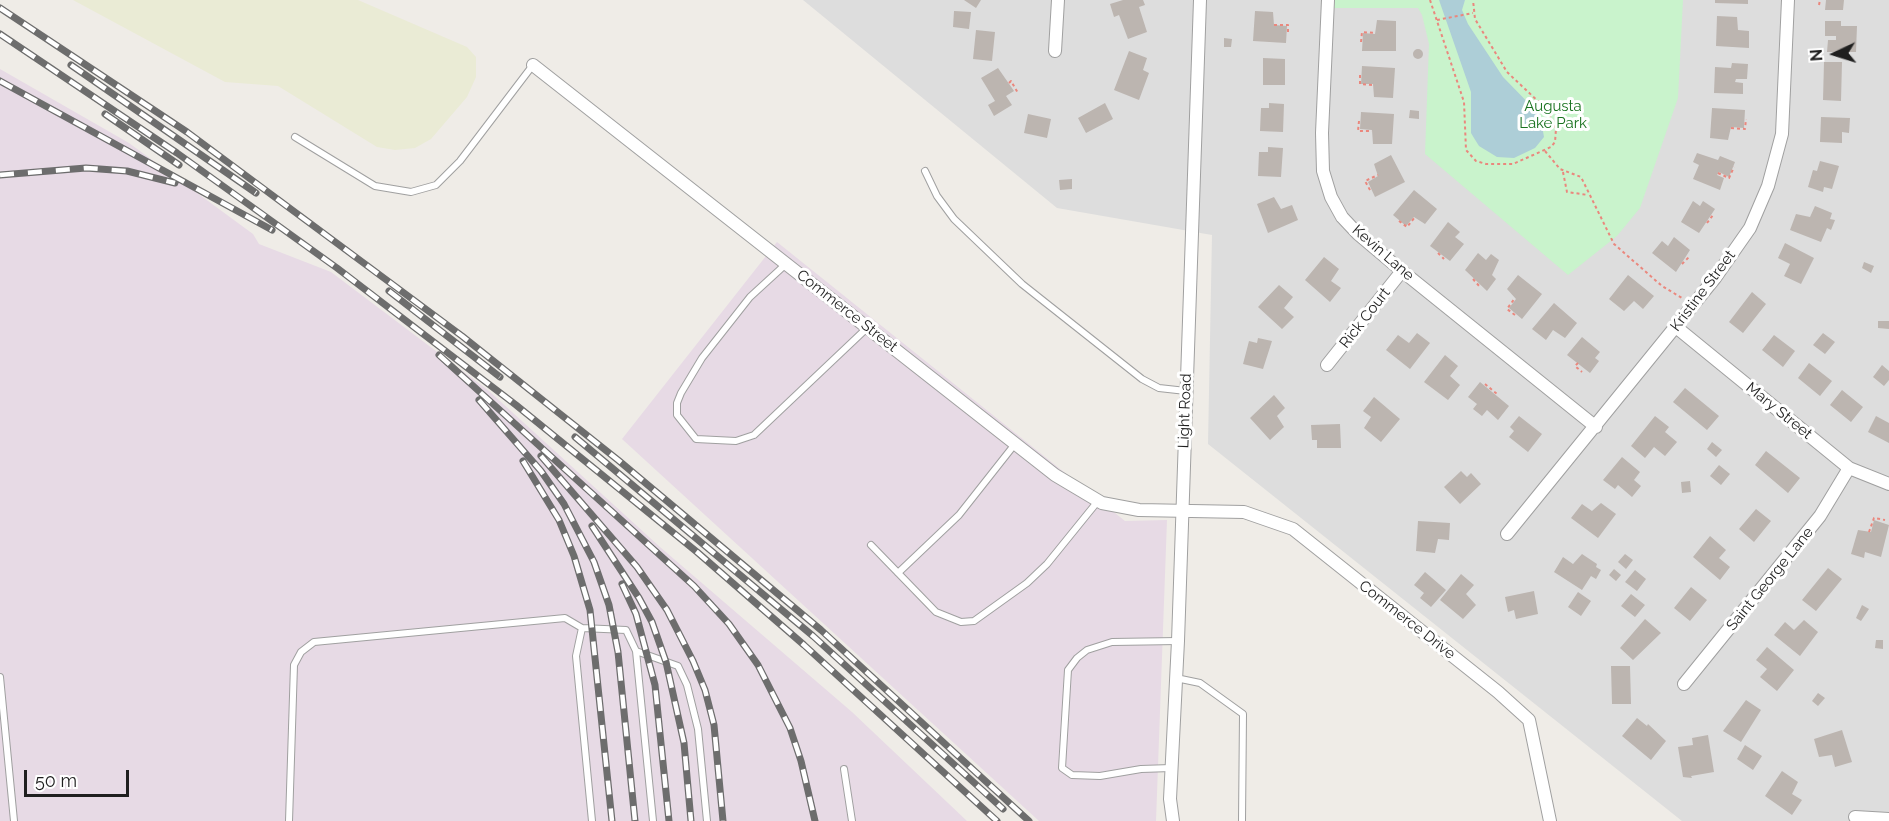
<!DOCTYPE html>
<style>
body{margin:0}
#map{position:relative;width:1889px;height:821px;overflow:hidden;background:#efece7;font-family:Raleway,sans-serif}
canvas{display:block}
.north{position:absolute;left:1805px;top:24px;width:60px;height:60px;-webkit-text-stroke:4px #fff;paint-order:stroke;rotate:266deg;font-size:16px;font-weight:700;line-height:24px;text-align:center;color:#1f1f1f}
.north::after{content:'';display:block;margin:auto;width:21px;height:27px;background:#1f1f1f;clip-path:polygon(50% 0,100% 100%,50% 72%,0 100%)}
.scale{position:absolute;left:24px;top:770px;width:105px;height:27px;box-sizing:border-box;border:3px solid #1f1f1f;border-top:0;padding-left:8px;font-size:18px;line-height:21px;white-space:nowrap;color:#1f1f1f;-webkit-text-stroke:4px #fff;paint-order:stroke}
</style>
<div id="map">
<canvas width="1889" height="821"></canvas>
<div class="north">N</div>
<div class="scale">50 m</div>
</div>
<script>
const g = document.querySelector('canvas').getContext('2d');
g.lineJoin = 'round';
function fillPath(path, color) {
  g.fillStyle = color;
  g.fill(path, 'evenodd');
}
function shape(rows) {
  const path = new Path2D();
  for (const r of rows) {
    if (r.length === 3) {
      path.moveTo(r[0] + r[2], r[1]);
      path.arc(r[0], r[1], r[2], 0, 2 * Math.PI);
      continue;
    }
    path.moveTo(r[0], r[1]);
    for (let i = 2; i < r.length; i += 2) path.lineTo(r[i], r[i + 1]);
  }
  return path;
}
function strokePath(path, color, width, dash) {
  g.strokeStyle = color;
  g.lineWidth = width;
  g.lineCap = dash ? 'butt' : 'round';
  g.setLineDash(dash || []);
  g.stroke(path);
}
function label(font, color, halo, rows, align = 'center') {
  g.font = font + ' Raleway,sans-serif';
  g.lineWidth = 6;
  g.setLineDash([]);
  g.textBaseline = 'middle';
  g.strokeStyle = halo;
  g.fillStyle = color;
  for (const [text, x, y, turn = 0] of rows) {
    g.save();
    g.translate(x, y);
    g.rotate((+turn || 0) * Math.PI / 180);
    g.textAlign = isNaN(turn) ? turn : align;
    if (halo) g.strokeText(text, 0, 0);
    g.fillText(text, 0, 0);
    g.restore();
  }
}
fillPath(shape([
 [803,0,1889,0,1889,821,1682,821,1208,444,1212,235,1057,208]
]), '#ddd');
fillPath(shape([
 [0,69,129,143,253,234,259,244,331,272,489,391,660,547,852,712,967,821,0,821],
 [777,242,1125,521,1167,520,1156,821,1039,821,622,439]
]), '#e7dae5');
fillPath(shape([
 [73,0,358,0,467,47,476,57,476,77,467,97,431,139,415,148,395,150,377,147,278,86,225,82]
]), '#eaebd5');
fillPath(shape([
 [1335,0,1683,0,1678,98,1640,208,1617,236,1568,275,1425,154,1429,44,1422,15,1418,8,1334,8]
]), '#c9f3cc');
fillPath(shape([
 [1439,0,1465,0,1462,10,1468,24,1503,77,1540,115,1544,137,1535,148,1514,158,1497,157,1479,146,1474,138,1471,133,1471,92]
]), '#adced7');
fillPath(shape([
 [964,0,981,0,976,8],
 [1123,0,1143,0,1145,5,1139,7,1147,32,1128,39,1119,15,1114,17,1110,4],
 [1715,0,1748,0,1748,4,1715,3],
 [1826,0,1844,0,1843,10,1825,10],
 [954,11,971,12,969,29,953,27],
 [1255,11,1273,12,1274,25,1287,26,1286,43,1253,41],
 [1717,16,1737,17,1738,30,1749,31,1749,48,1716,46],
 [1377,20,1396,21,1396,51,1362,51,1363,33,1375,34],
 [1825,21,1841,21,1841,26,1857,26,1856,52,1827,52,1828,40,1836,40,1836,36,1825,36],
 [976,30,995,32,992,61,973,59],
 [1224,38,1232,39,1231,47,1224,47],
 [1418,54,5],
 [1129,51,1147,58,1143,70,1149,73,1139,100,1114,90],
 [1263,58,1285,59,1285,85,1263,85],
 [1824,62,1842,62,1841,101,1823,100],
 [1732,63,1748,64,1747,79,1736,79,1735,82,1743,83,1743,94,1714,93,1715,67,1731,68],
 [1362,66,1395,68,1393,98,1374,97,1373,84,1361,84],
 [998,68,1014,91,1006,96,1012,105,994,116,988,105,995,101,981,78],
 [1105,103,1113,119,1086,133,1078,118],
 [1269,103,1284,104,1283,132,1260,131,1261,108,1269,108],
 [1712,108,1745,110,1744,128,1731,127,1728,140,1710,138],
 [1410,110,1419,111,1419,119,1409,118],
 [1361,112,1394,114,1392,144,1373,144,1372,130,1360,129],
 [1028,114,1051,119,1047,138,1024,133],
 [1821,117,1850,118,1849,133,1842,132,1842,143,1820,142],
 [1268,147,1283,148,1281,177,1258,176,1259,152,1268,152],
 [1697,153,1718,160,1720,156,1735,162,1729,177,1719,172,1717,175,1724,178,1720,190,1693,179,1699,165,1693,162],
 [1391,155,1405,182,1375,197,1368,182,1378,176,1374,164],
 [1820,161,1839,166,1832,189,1824,187,1823,192,1808,187,1813,170,1817,171],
 [1072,179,1072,189,1060,190,1059,180],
 [1414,190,1437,209,1425,224,1414,217,1406,226,1393,215],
 [1274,197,1281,209,1292,205,1298,220,1268,233,1257,204],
 [1693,201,1700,206,1703,201,1715,209,1699,233,1681,222],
 [1815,206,1832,213,1830,219,1835,220,1831,230,1827,228,1821,242,1790,230,1796,214,1810,217],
 [1448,222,1460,232,1455,237,1464,244,1450,261,1430,246],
 [1674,237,1690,250,1676,272,1652,253,1662,241,1668,246],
 [1785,243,1814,258,1801,284,1784,276,1790,264,1778,258],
 [1478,253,1486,260,1491,254,1499,260,1492,275,1496,279,1487,291,1465,270],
 [1324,257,1339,269,1331,281,1341,288,1330,302,1305,280],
 [1864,262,1874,266,1871,273,1862,268],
 [1518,275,1542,294,1522,319,1509,308,1516,299,1507,289],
 [1628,275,1654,296,1643,309,1634,301,1624,311,1609,299],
 [1279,285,1293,297,1284,308,1294,317,1282,329,1258,307],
 [1752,292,1766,304,1743,333,1729,322],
 [1554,303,1577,323,1565,338,1553,330,1546,340,1532,329],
 [1878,321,1889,321,1889,329,1878,328],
 [1417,333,1430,343,1410,369,1386,350,1398,335,1409,343],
 [1823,333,1835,342,1825,354,1813,345],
 [1774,335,1795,351,1783,367,1762,350],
 [1582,337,1600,352,1595,358,1599,361,1590,373,1567,355],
 [1258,338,1272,341,1263,369,1243,364,1249,341,1257,343],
 [1445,355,1458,366,1450,376,1460,385,1448,400,1424,382],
 [1809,363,1832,381,1820,396,1798,378],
 [1882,365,1889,371,1889,380,1884,386,1873,377],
 [1480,382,1509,406,1498,420,1487,410,1482,416,1473,409,1477,404,1468,397],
 [1685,388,1719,416,1707,430,1673,402],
 [1842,390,1863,407,1851,422,1830,405],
 [1274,395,1285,408,1277,416,1284,427,1270,440,1250,418],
 [1374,397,1400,419,1381,442,1364,428,1371,417,1363,411],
 [1519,416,1542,434,1528,452,1509,437,1514,431,1510,427],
 [1655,416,1669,427,1665,432,1677,442,1665,456,1654,447,1645,458,1631,446],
 [1876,416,1889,423,1889,443,1868,432],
 [1340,424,1341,448,1317,448,1317,440,1312,440,1311,425],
 [1712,442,1722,450,1716,457,1707,449],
 [1766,451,1800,478,1788,493,1755,465],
 [1622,457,1640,472,1634,480,1641,486,1632,497,1618,485,1615,489,1603,480],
 [1719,465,1730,474,1721,485,1710,476],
 [1461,471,1467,477,1471,473,1481,484,1460,504,1444,487],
 [1690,481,1691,492,1682,493,1681,482],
 [1601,503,1616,514,1598,538,1571,518,1582,504,1592,511],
 [1756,509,1771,521,1754,542,1739,529],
 [1874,520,1889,525,1881,557,1865,552,1864,558,1851,554,1858,530,1871,532],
 [1418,521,1450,523,1449,540,1438,539,1435,553,1416,551],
 [1710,536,1726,550,1719,558,1730,567,1720,580,1693,557],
 [1582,554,1597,564,1596,567,1601,570,1596,579,1591,576,1582,590,1554,572,1563,557,1573,564],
 [1625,554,1633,560,1626,569,1618,562],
 [1828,568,1842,579,1816,611,1802,600],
 [1614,569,1621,575,1616,581,1609,575],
 [1635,570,1646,579,1637,591,1625,582],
 [1425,572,1446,590,1431,607,1420,598,1424,593,1414,585],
 [1461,574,1474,585,1466,594,1476,605,1463,619,1440,600],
 [1691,587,1707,600,1690,621,1674,608],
 [1534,591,1538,614,1516,619,1514,610,1508,612,1505,597],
 [1578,592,1591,601,1581,616,1568,607],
 [1631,594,1645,605,1635,617,1621,606],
 [1862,605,1869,609,1861,621,1856,618],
 [1645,619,1661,633,1633,660,1620,648],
 [1804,620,1818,632,1800,656,1774,635,1785,622,1794,630],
 [1876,640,1883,640,1883,649,1875,648],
 [1767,647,1794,670,1777,691,1760,677,1767,669,1756,660],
 [1611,666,1630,666,1631,704,1612,704],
 [1818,693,1825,698,1818,706,1812,701],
 [1746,700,1761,710,1741,742,1723,731],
 [1637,718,1647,726,1648,724,1666,741,1651,760,1622,736],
 [1842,730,1852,762,1835,767,1832,755,1819,757,1814,739],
 [1708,735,1714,772,1691,776,1692,778,1683,777,1678,747,1693,745,1692,738],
 [1745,745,1762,756,1753,770,1737,759],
 [1782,771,1798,782,1792,794,1802,800,1792,815,1765,796]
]), '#bcb5b0');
const lane = shape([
 [295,137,375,186,411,192,436,185,460,161,533,65],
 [925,171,937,196,954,219,1022,284,1142,379,1159,388,1186,391],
 [786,264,750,297,702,358,681,393,677,403,677,415,696,439,736,441,754,435,867,328],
 [871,545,936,612,961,622,974,621,1027,583,1047,564,1098,501],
 [898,573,959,515,1015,444],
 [582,628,576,656,592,821],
 [636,651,653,821],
 [0,677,14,821],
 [1176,678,1200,683,1243,714,1242,821],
 [1171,768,1141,769,1100,776,1072,775,1062,768,1068,670,1077,658,1087,650,1112,642,1178,641],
 [844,769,852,821],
 [289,821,294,665,301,652,314,642,565,618,582,628,626,630,636,651,678,666,687,685,698,729,707,821]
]);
const street = shape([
 [1328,0,1322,133,1323,171,1331,197,1342,217,1358,234,1402,271,1596,427],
 [1055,51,1058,0],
 [533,65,1055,475,1102,503,1139,510,1244,512,1293,529,1498,692,1529,720,1550,821],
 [1676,327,1849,468,1889,484],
 [1327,365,1402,271],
 [1507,534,1715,278,1750,228,1768,186,1782,134,1788,0],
 [1684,684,1820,516,1849,468],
 [1855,817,1889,819],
 [1173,821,1170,799,1178,641,1200,0]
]);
strokePath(lane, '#a0a0a0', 8);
strokePath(street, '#a0a0a0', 14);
strokePath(shape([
 [1430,0,1464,102,1466,150,1476,161,1486,164,1513,164,1551,147,1555,142,1556,129,1553,121,1542,105,1507,72,1475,19,1473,0],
 [1819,5,1820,0],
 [1437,20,1473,13],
 [1274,25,1288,25,1288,34],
 [1361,42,1362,32,1375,33],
 [1360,75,1360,84,1373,85],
 [1009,83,1011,81,1018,93],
 [1359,121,1358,131,1372,131],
 [1731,128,1745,129,1746,119],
 [1545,151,1560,169,1581,177,1614,244,1662,286,1682,298],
 [1563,172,1567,192,1588,195],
 [1718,173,1729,178,1734,167],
 [1370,190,1365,181,1378,175],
 [1399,221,1407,227,1415,217],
 [1707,223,1713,215],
 [1438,253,1444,259],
 [1682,264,1689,257],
 [1473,279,1480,287],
 [1515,315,1507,309,1515,298],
 [1578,363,1575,366,1582,372],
 [1485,384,1497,394],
 [1869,532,1874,518,1885,520]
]), '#ea877d', 2, [3, 3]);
strokePath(lane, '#fff', 6);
strokePath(street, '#fff', 12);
const rail = shape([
 [0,8,187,132,462,336,618,460,821,630,1029,821],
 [0,34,177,153,337,268,516,405,697,552,804,645,997,821],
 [71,65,256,193],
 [0,81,272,230],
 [105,114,179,165],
 [0,175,86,168,127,171,175,183],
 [389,291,500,377],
 [439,355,694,586,729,624,758,665,790,728,801,761,815,821],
 [479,400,541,471,564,504,594,562,609,605,618,652,635,821],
 [575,437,813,636,1003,809],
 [541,456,637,567,667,610,693,661,705,690,714,725,723,821],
 [523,461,559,520,574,556,590,610,612,821],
 [592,526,639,598,652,622,666,662,684,743,691,821],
 [622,584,636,614,655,685,669,821]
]);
strokePath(rail, '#6d6d6d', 7);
strokePath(rail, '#fff', 4.5, [14]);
label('15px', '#19721f', '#fff', [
 ["Augusta",1553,106],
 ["Lake Park",1553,123]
]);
label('15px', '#1f1f1f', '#fff', [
 ["Kevin Lane",1383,253,41],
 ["Kristine Street",1703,291,-53],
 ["Commerce Street",847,311,38],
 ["Rick Court",1365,318,-52],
 ["Light Road",1185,411,-88],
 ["Mary Street",1779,411,39],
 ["Saint George Lane",1770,579,-51],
 ["Commerce Drive",1407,620,38]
]);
</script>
